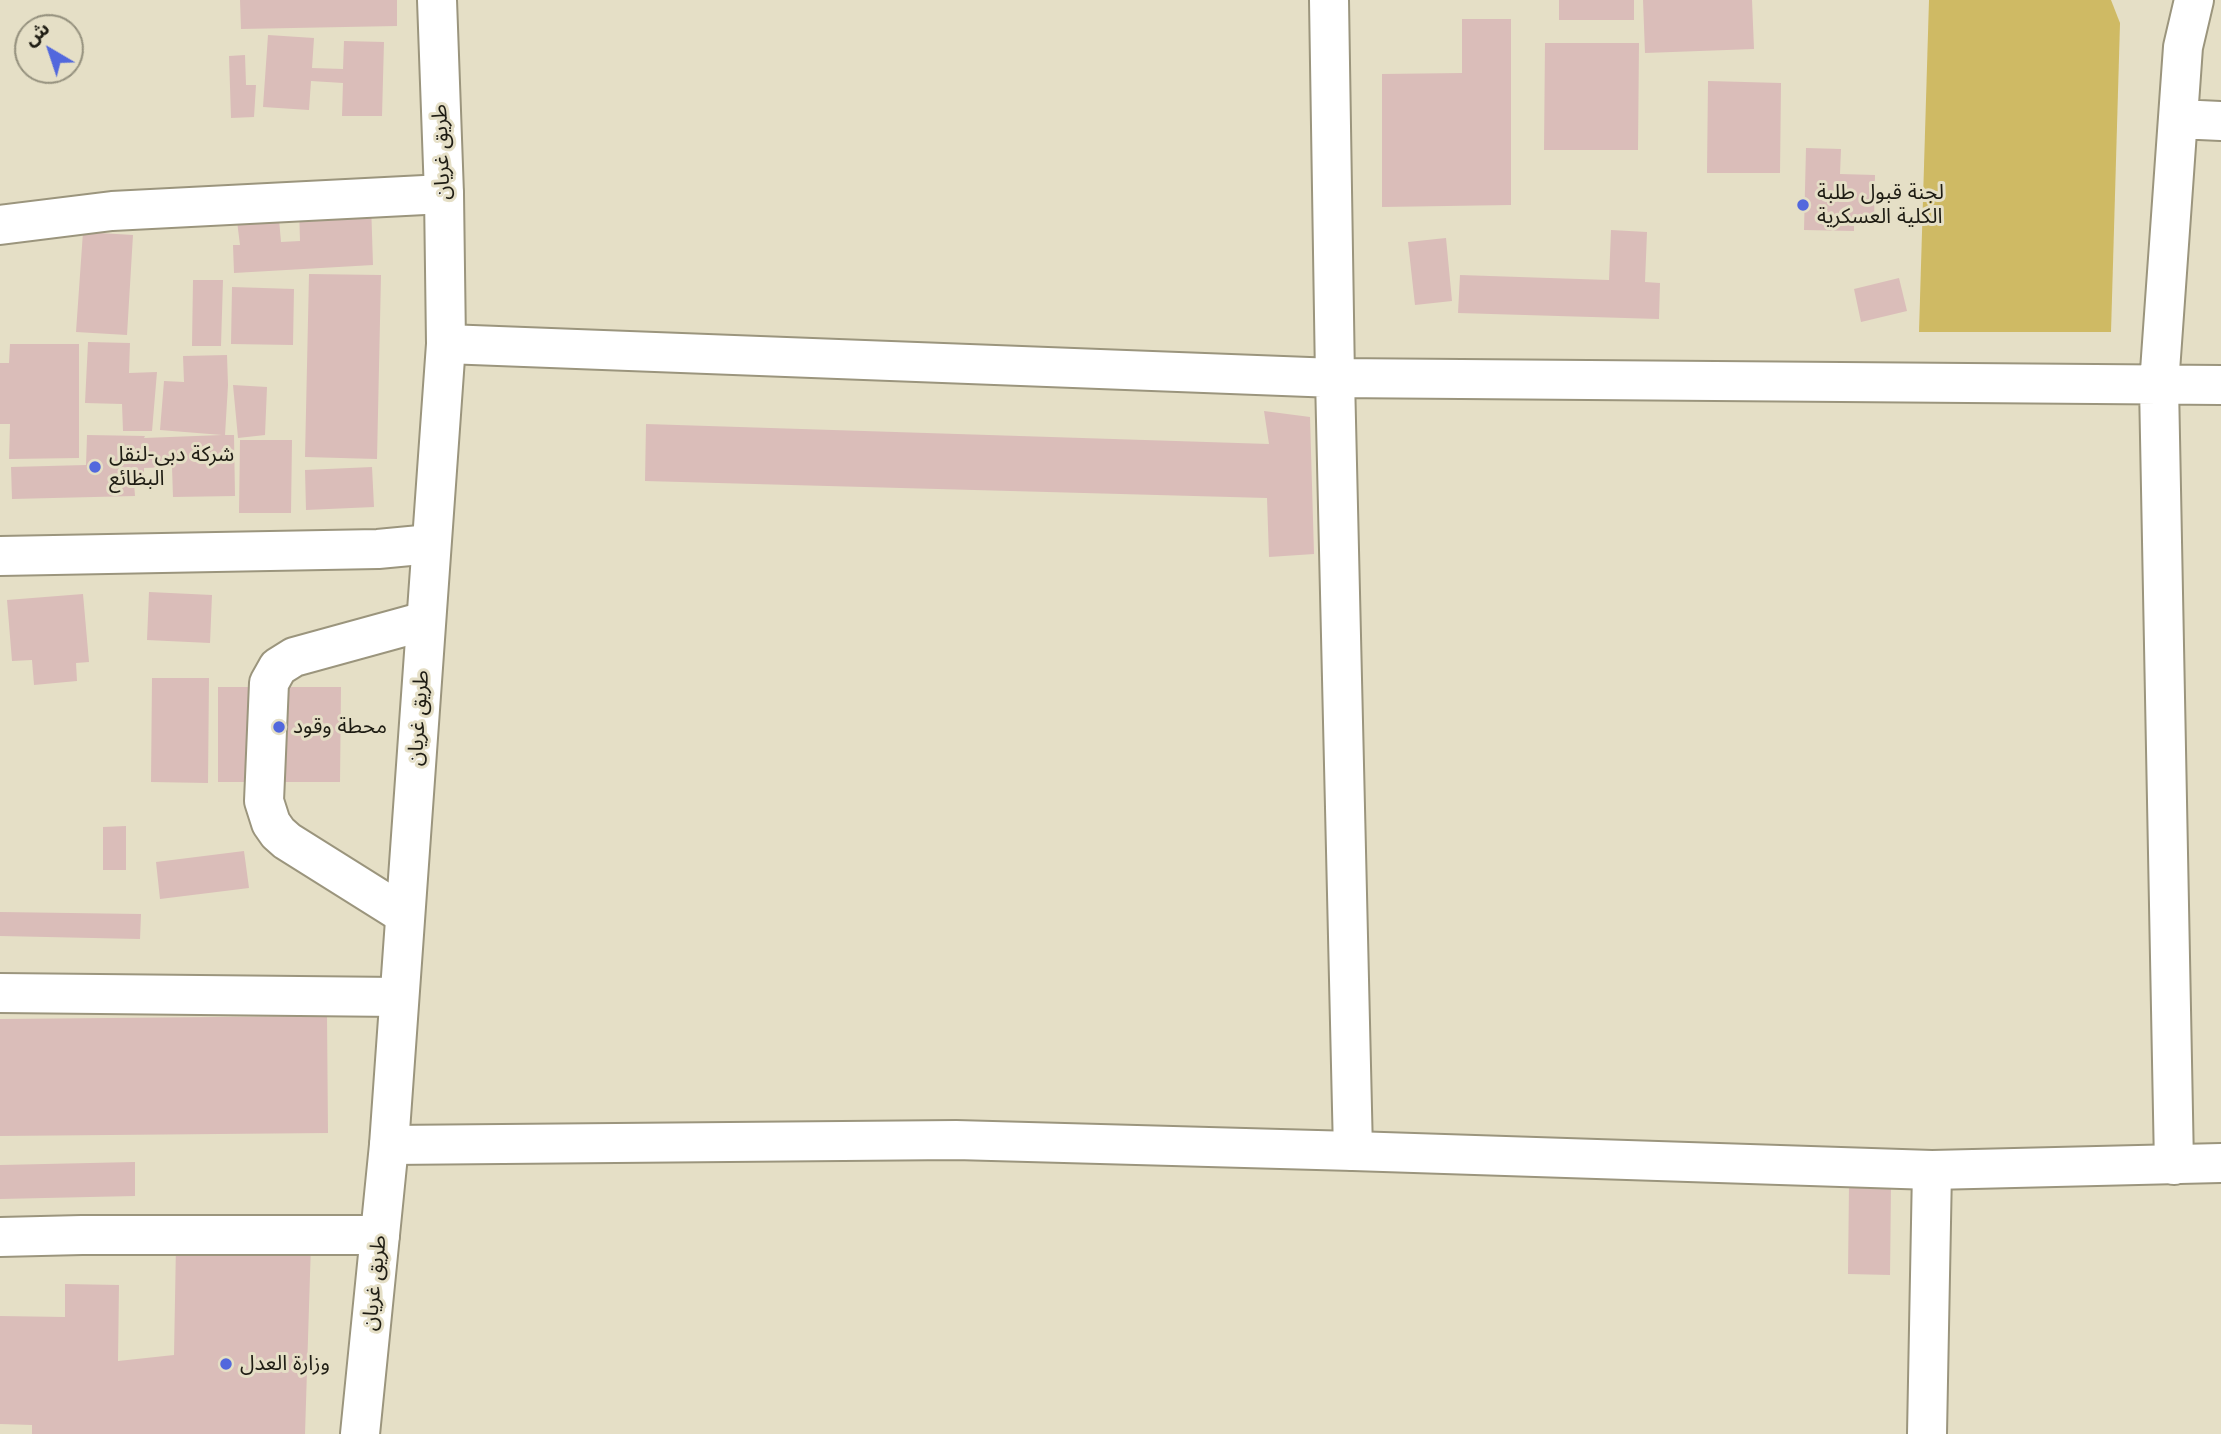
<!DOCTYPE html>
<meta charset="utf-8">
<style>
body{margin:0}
#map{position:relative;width:2221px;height:1434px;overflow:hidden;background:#e5dfc6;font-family:Helvetica,"Noto Sans Arabic",sans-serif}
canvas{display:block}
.north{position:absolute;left:14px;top:14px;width:70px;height:70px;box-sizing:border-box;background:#e5dfc6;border:2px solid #95917e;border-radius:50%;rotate:321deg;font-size:19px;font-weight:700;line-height:28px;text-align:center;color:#1e1c13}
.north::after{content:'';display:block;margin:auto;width:24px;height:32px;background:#5268dd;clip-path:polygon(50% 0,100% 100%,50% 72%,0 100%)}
</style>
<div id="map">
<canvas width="2221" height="1434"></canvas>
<div class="north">ش</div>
</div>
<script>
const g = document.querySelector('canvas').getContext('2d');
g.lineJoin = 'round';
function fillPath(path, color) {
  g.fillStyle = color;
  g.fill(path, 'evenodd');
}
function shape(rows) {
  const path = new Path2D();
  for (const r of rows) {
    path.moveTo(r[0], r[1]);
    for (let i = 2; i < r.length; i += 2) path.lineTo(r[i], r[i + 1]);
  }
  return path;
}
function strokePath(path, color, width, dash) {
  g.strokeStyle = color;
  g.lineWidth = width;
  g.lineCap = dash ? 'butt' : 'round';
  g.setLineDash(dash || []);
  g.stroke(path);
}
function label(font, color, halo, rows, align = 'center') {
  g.font = font + ' Helvetica,"Noto Sans Arabic",sans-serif';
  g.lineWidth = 6;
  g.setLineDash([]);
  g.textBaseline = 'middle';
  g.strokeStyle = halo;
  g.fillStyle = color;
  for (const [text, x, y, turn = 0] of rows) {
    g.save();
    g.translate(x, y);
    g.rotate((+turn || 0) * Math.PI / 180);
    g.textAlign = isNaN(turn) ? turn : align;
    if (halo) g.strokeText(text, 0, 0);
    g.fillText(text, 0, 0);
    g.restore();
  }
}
fillPath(shape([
 [1929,0,2111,0,2120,23,2111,332,1919,332]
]), '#cfba64');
fillPath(shape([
 [240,0,397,0,397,26,241,29],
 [1559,0,1634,0,1634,20,1559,20],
 [1643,0,1752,0,1754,49,1645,53],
 [1462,19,1511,19,1511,205,1382,207,1382,74,1462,73],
 [268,35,314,38,312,68,343,69,344,41,384,42,382,116,342,116,343,83,311,81,309,110,263,107],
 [1545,43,1639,43,1638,150,1544,150],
 [245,55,246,85,256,85,254,117,231,118,229,56],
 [1708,81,1781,83,1780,173,1707,173],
 [1806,148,1841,149,1840,174,1875,175,1874,223,1854,223,1854,231,1804,230],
 [371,203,373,265,234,273,233,245,240,245,236,213,278,208,281,242,300,241,299,206],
 [1611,230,1647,232,1645,282,1660,283,1659,319,1458,313,1460,275,1609,280],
 [83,232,133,235,127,335,76,332],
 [1446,238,1452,301,1415,305,1408,242],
 [309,274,381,275,377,459,305,457],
 [1899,278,1907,311,1861,322,1854,289],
 [193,280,223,280,221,346,192,346],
 [232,287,294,289,293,345,231,344],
 [88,342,130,343,129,373,157,372,152,431,123,431,122,404,85,403],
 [10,344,79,344,79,458,9,459,10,424,0,424,0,363,9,363],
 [227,355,228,385,225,435,234,435,235,496,173,497,172,467,144,468,144,483,134,483,135,496,12,499,11,467,86,465,87,435,145,436,144,438,222,435,160,430,164,381,184,382,183,356],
 [233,385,267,387,265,435,238,438],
 [1264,411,1310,417,1314,554,1269,557,1267,498,645,481,646,424,1269,444],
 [240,440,292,440,291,513,239,513],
 [372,467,374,507,306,510,305,470],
 [149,592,212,595,210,643,147,640],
 [83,594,89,662,76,663,77,681,34,685,32,660,12,661,7,600],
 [152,678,209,678,208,783,151,782],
 [218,687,341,687,340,782,218,782],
 [126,826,126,870,103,870,103,827],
 [244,851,249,888,160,899,156,862],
 [0,912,141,914,140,939,0,936],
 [327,1016,328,1133,0,1136,0,1019],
 [135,1162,135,1196,0,1199,0,1165],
 [1849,1185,1891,1185,1890,1275,1848,1274],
 [311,1243,305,1434,32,1434,32,1425,0,1424,0,1316,65,1317,65,1284,119,1285,118,1361,174,1355,176,1244]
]), '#dabdb9');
const minor = shape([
 [1329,0,1335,378,1353,1151],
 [2178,119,2221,121],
 [0,225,112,211,444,194],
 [446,344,1335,378,2221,385],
 [0,556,378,549,431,544],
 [405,915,287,841,278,833,271,823,264,801,269,683,278,667,294,657,425,621],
 [0,993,399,997],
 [2174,1165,2159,385,2183,47,2194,0],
 [0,1237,82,1235,380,1235],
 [1927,1434,1932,1170]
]);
const major = shape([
 [389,1145,956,1140,1353,1151,1932,1170,2221,1163]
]);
const highway = shape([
 [360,1434,389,1145,446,344,444,194,437,0]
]);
strokePath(minor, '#9b957d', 42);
strokePath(major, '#9b957d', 42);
strokePath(highway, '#9b957d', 42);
strokePath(minor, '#fff', 38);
strokePath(major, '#fff', 38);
strokePath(highway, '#fff', 38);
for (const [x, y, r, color] of [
 [1803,205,7,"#5268dd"],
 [95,467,7,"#5268dd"],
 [279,727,7,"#5268dd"],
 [226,1364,7,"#5268dd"]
]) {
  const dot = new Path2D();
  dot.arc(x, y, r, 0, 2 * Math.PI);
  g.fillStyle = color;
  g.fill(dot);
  strokePath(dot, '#e5dfc6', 2.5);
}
label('21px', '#1e1c13', '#e5dfc6', [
 ["طريق غريان",442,152,-92],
 ["طريق غريان",419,718,-86],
 ["طريق غريان",375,1283,-84]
]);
label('21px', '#1e1c13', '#e5dfc6', [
 ["لجنة قبول طلبة",1817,193],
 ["الكلية العسكرية",1817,217],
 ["شركة دبي-لنقل",109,455],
 ["البظائع",109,479],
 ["محطة وقود",293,727],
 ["وزارة العدل",240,1364]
], 'left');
</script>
